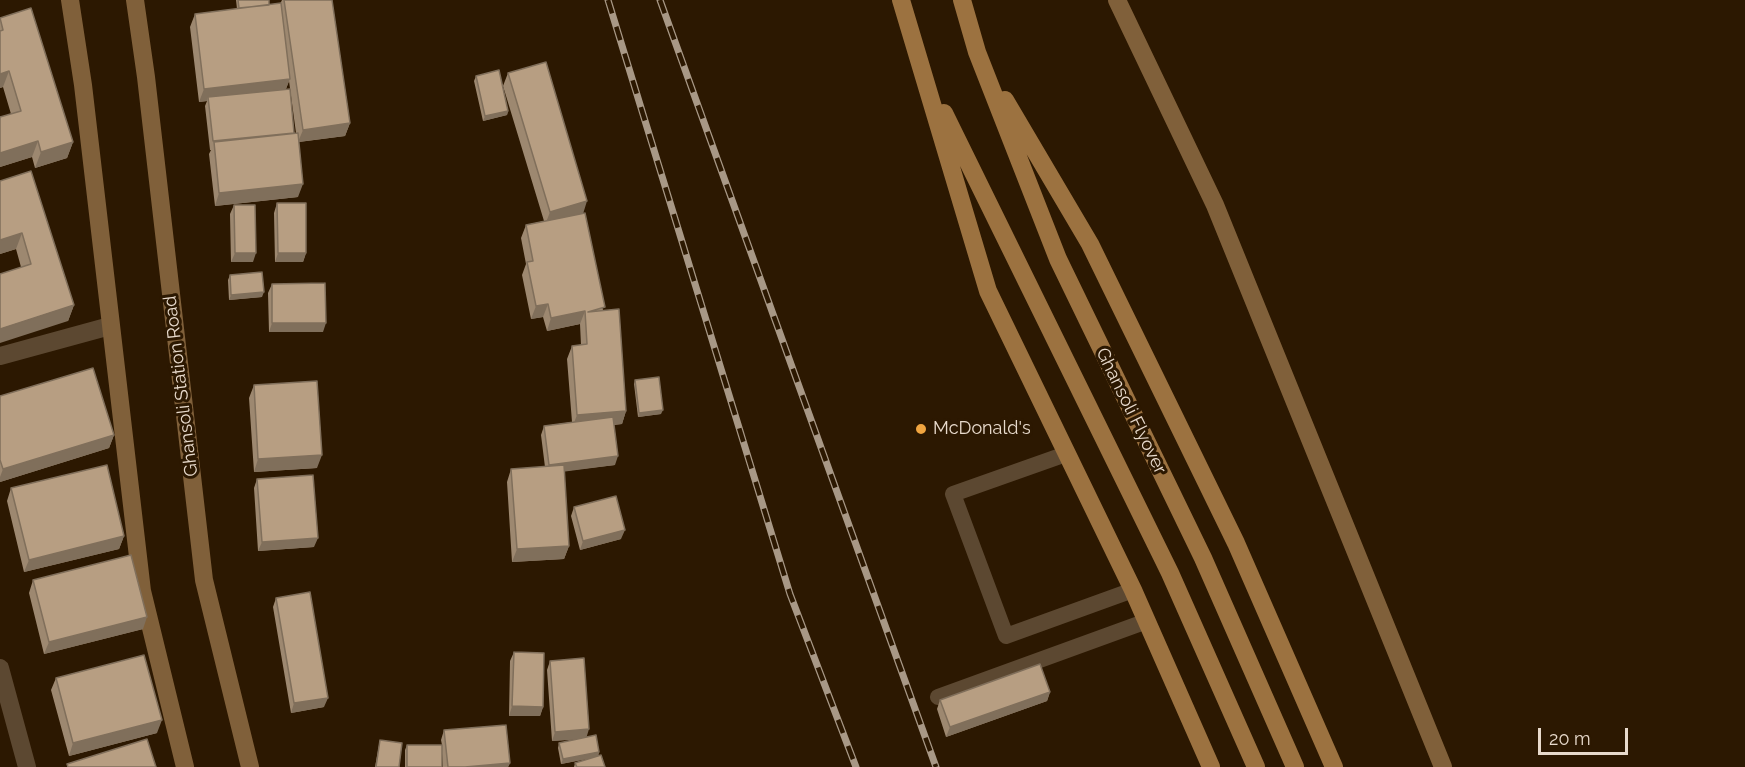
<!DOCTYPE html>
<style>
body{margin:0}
#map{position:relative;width:1745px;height:767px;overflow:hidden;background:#2c1801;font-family:Raleway,sans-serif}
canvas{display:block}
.scale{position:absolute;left:1538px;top:728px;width:90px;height:27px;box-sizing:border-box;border:3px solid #e8dacc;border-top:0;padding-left:8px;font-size:18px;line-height:21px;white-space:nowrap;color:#e8dacc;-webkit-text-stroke:4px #2c1801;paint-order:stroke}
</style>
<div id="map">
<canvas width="1745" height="767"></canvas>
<div class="scale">20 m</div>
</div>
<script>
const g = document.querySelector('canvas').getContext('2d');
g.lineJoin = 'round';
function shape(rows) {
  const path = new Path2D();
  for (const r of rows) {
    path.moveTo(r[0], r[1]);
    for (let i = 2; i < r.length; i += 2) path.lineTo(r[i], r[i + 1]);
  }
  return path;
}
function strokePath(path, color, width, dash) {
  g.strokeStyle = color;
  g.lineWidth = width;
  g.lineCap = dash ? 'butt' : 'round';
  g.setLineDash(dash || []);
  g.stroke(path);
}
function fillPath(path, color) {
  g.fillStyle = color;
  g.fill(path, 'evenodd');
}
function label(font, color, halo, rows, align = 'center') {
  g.font = font + ' Raleway,sans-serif';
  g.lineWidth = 6;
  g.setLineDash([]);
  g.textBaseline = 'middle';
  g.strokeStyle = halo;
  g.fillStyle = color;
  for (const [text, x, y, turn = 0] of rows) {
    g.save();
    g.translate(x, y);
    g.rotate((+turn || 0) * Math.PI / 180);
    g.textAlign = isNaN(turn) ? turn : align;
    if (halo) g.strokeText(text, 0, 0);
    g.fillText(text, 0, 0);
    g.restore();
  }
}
strokePath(shape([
 [1066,454,953,494,1006,636,1133,590],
 [938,697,1147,621]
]), '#5c4831', 16);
strokePath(shape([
 [0,356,110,326],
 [0,668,27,767]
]), '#5c4831', 18);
strokePath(shape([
 [70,0,83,85,142,591,185,767],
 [135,0,146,77,204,580,250,767],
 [1117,0,1215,205,1443,767]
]), '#80603a', 18);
strokePath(shape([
 [901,0,988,291,1133,590,1211,767],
 [962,0,977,52,1058,259,1203,558,1295,767],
 [1005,100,1090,244,1236,543,1334,767],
 [944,113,1170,573,1256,767]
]), '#9c7240', 18);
const rail = shape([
 [608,0,790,594,856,767],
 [660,0,936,767]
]);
strokePath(rail, '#a89886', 7);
strokePath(rail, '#2c1801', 4.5, [14]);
fillPath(shape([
 [236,0,269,0,269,5,280,4,282,0,332,0,350,123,345,136,299,142,298,197,215,206,209,154,211,150,210,150,205,106,207,101,199,102,190,27,195,14,237,9],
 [289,81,296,133,294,134,286,89],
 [0,18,73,142,67,158,35,168,32,157,0,167,0,117,11,114,3,87,0,88],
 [508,73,583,213,603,310,626,411,622,424,614,425,615,465,564,471,569,546,564,559,512,562,507,482,511,469,545,467,541,435,544,426,572,422,567,359,572,346,581,345,580,324,547,331,543,317,531,319,522,275,526,264,521,238,526,225,544,221,503,86],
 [476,76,508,111,507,115,483,121,474,81],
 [0,181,74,305,68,321,21,267,16,249,0,254],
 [277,203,306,253,303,262,275,262,274,213],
 [234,205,253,262,231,262,230,214],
 [230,275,262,297,229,300,228,280],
 [272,284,323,332,269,332,268,293],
 [635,380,661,414,638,417,634,384],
 [254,385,317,468,254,472,249,398],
 [0,396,114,435,109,448,0,482],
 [257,479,314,547,258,551,254,488],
 [11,488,124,536,119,549,24,572,7,501],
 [574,507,621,539,580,550,571,516],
 [33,580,143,629,44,654,29,593],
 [276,598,324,707,291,713,273,607],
 [514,652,543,707,540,716,509,716,510,661],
 [550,661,586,737,599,752,598,756,605,767,574,767,575,763,591,758,561,764,558,748,559,743,577,739,552,741,547,670],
 [56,678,157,733,69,756,51,690],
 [1050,692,1047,701,946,737,937,709,940,700],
 [444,730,510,763,508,767,443,767,442,754,442,767,405,767,405,750,407,745,442,745,441,740],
 [380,740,399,767,375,767,379,745]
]), '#9d8870');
fillPath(shape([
 [9,71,3,87,0,88,0,74],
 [290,79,285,91,208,97,207,101,199,102,204,89],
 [508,111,507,115,483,121,485,116],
 [350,123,345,136,298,142,303,130],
 [38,141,32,157,0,167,0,153],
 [73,142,67,158,35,168,41,152],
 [303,184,298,197,215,206,219,193],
 [587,201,583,214,545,225,550,212],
 [22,233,16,249,0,254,0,240],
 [235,253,256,253,253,262,231,262],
 [278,253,306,253,303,262,275,262],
 [264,292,262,297,229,300,231,295],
 [548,304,543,317,531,319,536,306],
 [74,305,68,321,0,343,0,329],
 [585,311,580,324,547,331,551,318],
 [272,323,326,323,323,332,269,332],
 [663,410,661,414,638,417,639,413],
 [626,411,622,424,572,428,577,415],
 [114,435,109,448,0,482,0,477,3,469],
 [322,455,317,468,254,472,258,459],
 [618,456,615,465,546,474,549,465],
 [625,530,621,539,580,550,583,541],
 [124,536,119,549,24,572,29,560],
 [318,538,314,547,258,551,262,542],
 [569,546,564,559,512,562,517,549],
 [147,617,143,629,44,654,49,642],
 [1050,692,1047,701,946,737,950,727],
 [328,698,324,707,291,713,294,703],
 [512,706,543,707,540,716,509,716],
 [162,720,157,733,69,756,73,743],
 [589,729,586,739,552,741,555,732],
 [599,752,598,757,561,764,563,759],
 [510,763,508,767,465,767]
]), '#806f5b');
const building = shape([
 [238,0,269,0,269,5,239,8,238,0],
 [284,0,332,0,350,123,303,130,284,0],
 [281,3,290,79,204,89,195,14,281,3],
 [31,8,73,142,41,152,38,141,0,153,0,117,21,111,9,71,0,74,0,31,3,30,0,18,31,8],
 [546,62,587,201,550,212,508,73,546,62],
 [499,70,508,111,485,116,476,76,499,70],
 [290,89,294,133,213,141,208,97,290,89],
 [298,133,303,184,219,193,214,142,298,133],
 [31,171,74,305,0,329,0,274,31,264,22,233,0,240,0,181,31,171],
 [277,203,306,203,306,253,278,253,277,203],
 [234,205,255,205,256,253,235,253,234,205],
 [585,213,605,307,588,312,619,309,626,411,577,415,572,346,587,344,585,311,551,318,548,304,536,306,527,262,533,261,526,225,585,213],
 [262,272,264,292,231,295,230,275,262,272],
 [325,283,326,323,272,323,272,284,325,283],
 [93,368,114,435,3,469,0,460,0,396,93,368],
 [659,377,663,410,639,413,635,380,659,377],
 [317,381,322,455,258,459,254,385,317,381],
 [613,417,618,456,549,465,544,426,613,417],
 [107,465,124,536,29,560,11,488,107,465],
 [564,465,569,546,517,549,511,469,564,465],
 [313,475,318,538,262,542,257,479,313,475],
 [616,496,625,530,583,541,574,507,616,496],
 [131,555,147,617,49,642,33,580,131,555],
 [310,592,328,698,294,703,276,598,310,592],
 [514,652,544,653,543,707,512,706,514,652],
 [144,655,162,720,73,743,56,678,144,655],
 [584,658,589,729,555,732,550,661,584,658],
 [1040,664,1050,692,950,727,940,700,1040,664],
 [506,725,510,763,465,767,448,767,444,730,506,725],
 [596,735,599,752,563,759,559,743,596,735],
 [147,739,156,767,68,767,67,764,147,739],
 [380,740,402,743,399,767,376,767,380,740],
 [407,745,442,745,442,767,407,767,407,745],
 [601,755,605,767,577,767,575,763,601,755]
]);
fillPath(building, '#b79e82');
strokePath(building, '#806f5b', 1.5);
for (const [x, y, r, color] of [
 [921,429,6,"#f1a540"]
]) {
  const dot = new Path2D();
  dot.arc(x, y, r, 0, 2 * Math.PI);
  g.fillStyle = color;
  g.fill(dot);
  strokePath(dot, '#2c1801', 2);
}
label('18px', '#e8dacc', '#2c1801', [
 ["Ghansoli Station Road",181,386,-97],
 ["Ghansoli Flyover",1131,411,64]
]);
label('18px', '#e8dacc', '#2c1801', [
 ["McDonald's",933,429]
], 'left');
</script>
